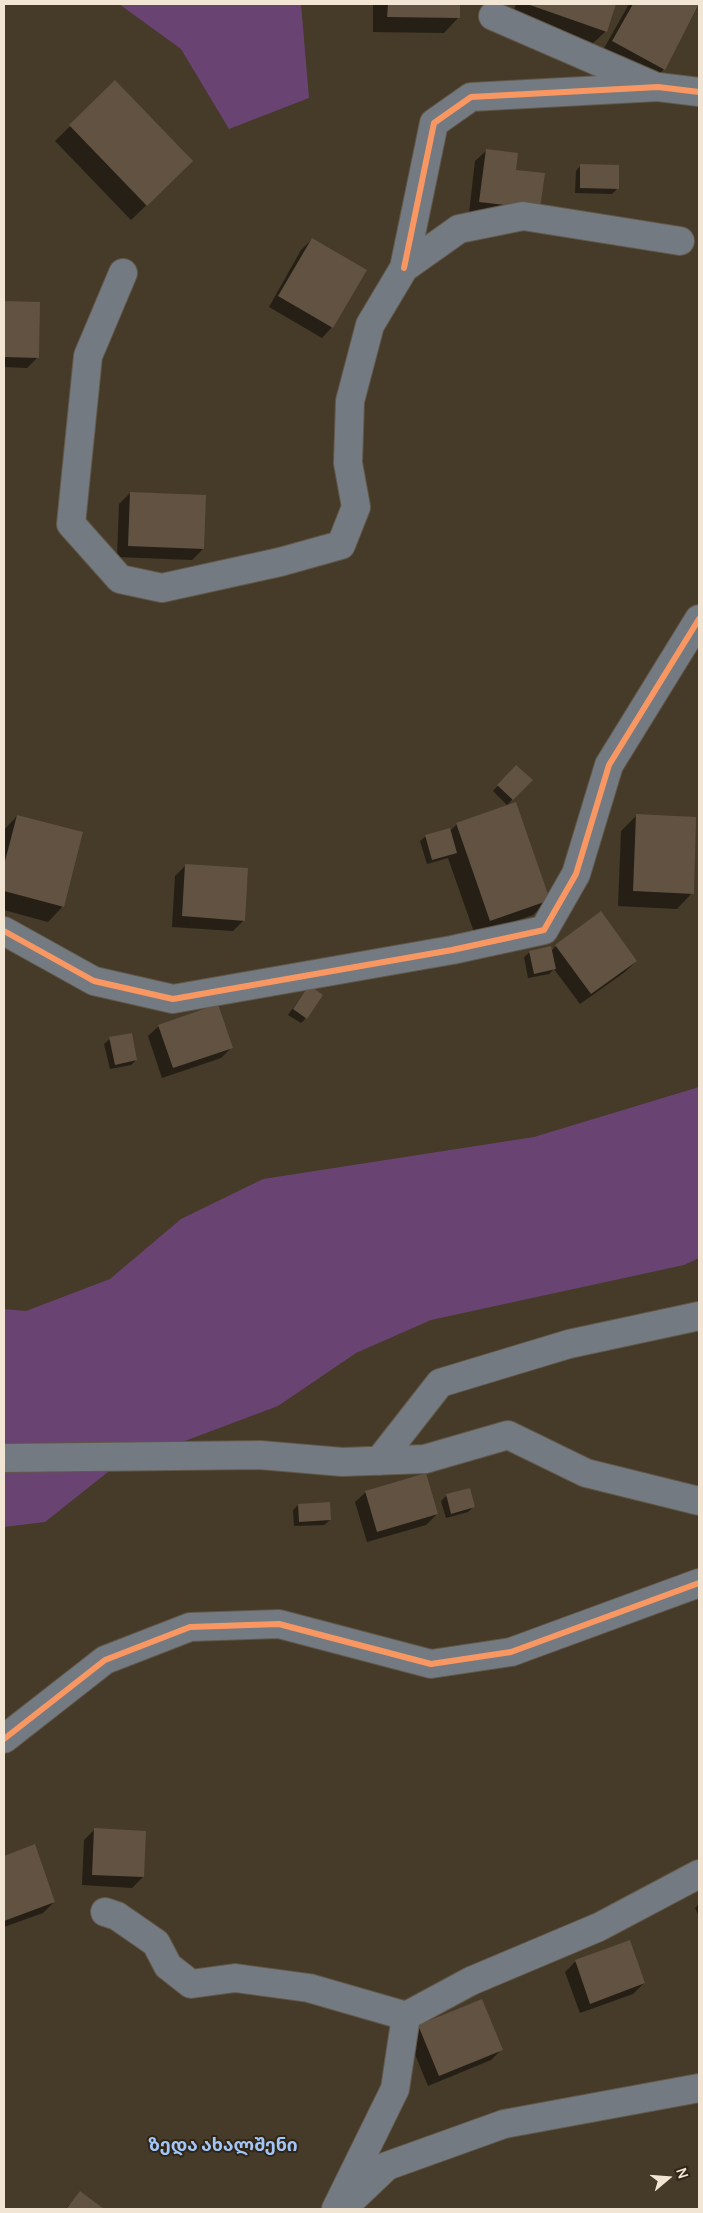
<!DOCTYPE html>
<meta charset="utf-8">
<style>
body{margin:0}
#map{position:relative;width:703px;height:2213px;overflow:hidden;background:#463a29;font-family:Manrope,sans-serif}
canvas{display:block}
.frame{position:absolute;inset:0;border:5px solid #f2e5d3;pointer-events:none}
.north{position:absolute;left:643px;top:2153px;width:50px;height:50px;-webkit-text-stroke:4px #302618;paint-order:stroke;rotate:72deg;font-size:14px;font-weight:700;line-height:20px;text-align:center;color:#f2e5d3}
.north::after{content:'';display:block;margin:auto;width:18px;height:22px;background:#f2e5d3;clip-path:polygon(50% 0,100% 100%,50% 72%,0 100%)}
</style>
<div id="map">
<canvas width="703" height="2213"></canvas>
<div class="frame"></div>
<div class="north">N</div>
</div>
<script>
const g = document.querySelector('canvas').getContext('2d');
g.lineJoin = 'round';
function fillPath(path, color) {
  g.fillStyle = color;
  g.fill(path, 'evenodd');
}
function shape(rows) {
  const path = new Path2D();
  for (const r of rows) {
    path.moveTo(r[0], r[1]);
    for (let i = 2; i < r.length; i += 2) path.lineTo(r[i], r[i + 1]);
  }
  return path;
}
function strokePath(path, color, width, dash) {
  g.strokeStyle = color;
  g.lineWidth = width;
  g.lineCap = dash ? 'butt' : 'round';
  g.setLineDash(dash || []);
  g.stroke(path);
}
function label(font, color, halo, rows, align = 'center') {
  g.font = font + ' Manrope,"Noto Sans Georgian",sans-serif';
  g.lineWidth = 4;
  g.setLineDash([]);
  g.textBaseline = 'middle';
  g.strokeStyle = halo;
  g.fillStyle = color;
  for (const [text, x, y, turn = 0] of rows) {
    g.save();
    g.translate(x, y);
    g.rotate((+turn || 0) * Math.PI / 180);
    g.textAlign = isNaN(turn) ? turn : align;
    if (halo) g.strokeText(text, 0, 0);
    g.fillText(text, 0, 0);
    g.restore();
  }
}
fillPath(shape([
 [119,4,301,4,309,98,229,129,181,49],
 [699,1087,699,1258,684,1265,431,1320,356,1353,278,1406,113,1468,45,1522,4,1527,4,1309,26,1311,110,1279,181,1219,263,1179,534,1137]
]), '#694472');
fillPath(shape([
 [373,4,459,4,459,17,444,33,373,32],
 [516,4,615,4,606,31,590,46,511,19],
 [629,4,699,5,664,69,654,80,602,52],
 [115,82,192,161,131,220,55,141],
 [486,151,515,171,528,219,469,213,475,161],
 [581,165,617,189,612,194,575,193,576,171],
 [312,239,332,327,322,338,269,307,301,250],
 [4,302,39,303,38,357,27,368,4,367],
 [130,493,203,549,192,560,117,557,119,504],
 [516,766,531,780,507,805,493,791],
 [17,816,63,906,48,922,4,910,4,830],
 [636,816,692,893,677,909,618,906,621,831],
 [457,824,549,899,533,915,475,935,448,858,427,864,420,841,426,836,450,831],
 [186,865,244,920,233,931,172,927,175,876],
 [556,946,636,961,625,972,580,1004,554,969,549,974,528,978,524,957,530,952,551,951],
 [309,986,306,1018,301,1023,288,1015],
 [159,1026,232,1047,221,1058,162,1078,148,1036],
 [110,1039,136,1060,131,1065,110,1069,104,1044],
 [366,1492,437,1514,426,1525,367,1542,355,1502],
 [446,1496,473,1507,468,1512,446,1518,441,1501],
 [298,1505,330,1520,324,1525,294,1526,293,1510],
 [95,1829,143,1877,132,1888,82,1885,84,1840],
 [34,1846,54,1902,43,1913,4,1927,4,1857],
 [699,1904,699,1916,695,1908],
 [629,1942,644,1983,633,1994,580,2013,565,1972,575,1962],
 [419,2026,502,2049,491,2060,428,2086,408,2037],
 [80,2193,102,2209,65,2209]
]), '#0007');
fillPath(shape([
 [388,4,460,4,460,18,387,17],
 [527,4,616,4,607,32],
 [633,4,699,4,665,70,612,41],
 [115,80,193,161,147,206,69,125],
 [486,149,518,153,516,170,545,173,540,209,479,202],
 [580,164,619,165,619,189,580,188],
 [312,238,367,270,333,328,278,296],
 [4,301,40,302,39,358,4,357],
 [130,492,206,495,204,549,128,546],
 [516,765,533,780,513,800,497,785],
 [516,802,550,900,490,921,456,823],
 [636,814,696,817,694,894,633,891],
 [17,815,83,832,64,907,4,891,4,865],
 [450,828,457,853,432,860,425,835],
 [185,864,248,868,245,921,182,916],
 [601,911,637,961,591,994,555,945],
 [551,946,556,969,534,974,529,951],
 [309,985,323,995,307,1019,293,1009],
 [218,1004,233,1048,173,1068,158,1025],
 [132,1033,137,1060,115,1065,109,1037],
 [426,1473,438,1514,377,1532,365,1491],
 [470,1488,475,1507,451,1514,446,1494],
 [330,1502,331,1520,299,1522,298,1504],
 [94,1828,146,1831,144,1877,92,1875],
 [35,1844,55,1902,4,1921,4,1856],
 [630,1940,645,1983,590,2004,575,1960],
 [482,1999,503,2050,439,2076,418,2025],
 [80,2191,104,2209,66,2209]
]), '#615241');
const minor = shape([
 [493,16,652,85],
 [404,268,434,123,471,97,658,87,699,92],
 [123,273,88,356,71,524,120,579,162,588,280,562,341,545,356,507,348,463,350,401,370,325,404,268,459,229,523,216,680,241],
 [4,931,94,981,173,999,452,950,544,930,576,874,609,765,699,619],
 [4,1458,260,1455,342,1462,425,1459,508,1435,586,1473,699,1501],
 [379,1461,440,1383,569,1344,699,1316],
 [4,1739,105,1660,190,1627,279,1624,431,1664,511,1652,699,1583],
 [105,1912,117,1916,156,1943,168,1966,191,1984,235,1978,309,1988,406,2016],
 [346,2205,387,2166,504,2124,699,2088],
 [336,2209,395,2089,406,2016,471,1981,599,1927,699,1874]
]);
strokePath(minor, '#62584a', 30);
strokePath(minor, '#747a81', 28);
strokePath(shape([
 [404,268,434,123,471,97,658,87,699,92],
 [4,931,94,981,173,999,452,950,544,930,576,874,609,765,699,619],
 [4,1739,105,1660,190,1627,279,1624,431,1664,511,1652,699,1583]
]), '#f99763', 6);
label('bold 18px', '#a2c5f7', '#302618', [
 ["ზედა ახალშენი",223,2146]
]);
</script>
